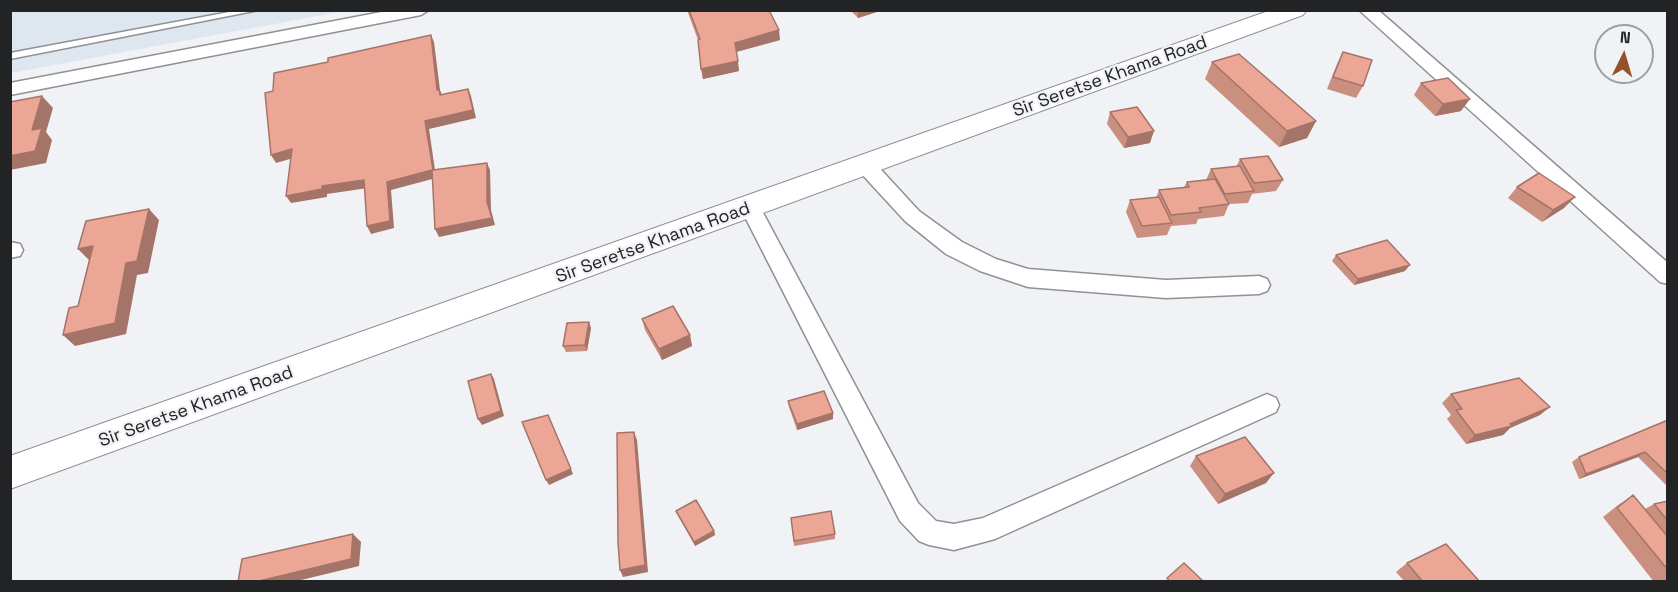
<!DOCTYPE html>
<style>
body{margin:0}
#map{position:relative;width:1678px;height:592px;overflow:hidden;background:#f0f2f5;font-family:"Space Grotesk",sans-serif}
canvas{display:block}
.frame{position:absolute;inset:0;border:12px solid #222324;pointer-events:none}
.north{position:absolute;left:1594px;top:24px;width:60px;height:60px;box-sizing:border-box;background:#f0f2f5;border:2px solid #9e9fa1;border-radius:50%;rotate:5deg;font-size:16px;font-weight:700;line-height:24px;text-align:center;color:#222324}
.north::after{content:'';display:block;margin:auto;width:21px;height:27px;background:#975128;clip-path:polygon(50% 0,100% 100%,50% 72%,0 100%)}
</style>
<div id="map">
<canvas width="1678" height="592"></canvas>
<div class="frame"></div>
<div class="north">N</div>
</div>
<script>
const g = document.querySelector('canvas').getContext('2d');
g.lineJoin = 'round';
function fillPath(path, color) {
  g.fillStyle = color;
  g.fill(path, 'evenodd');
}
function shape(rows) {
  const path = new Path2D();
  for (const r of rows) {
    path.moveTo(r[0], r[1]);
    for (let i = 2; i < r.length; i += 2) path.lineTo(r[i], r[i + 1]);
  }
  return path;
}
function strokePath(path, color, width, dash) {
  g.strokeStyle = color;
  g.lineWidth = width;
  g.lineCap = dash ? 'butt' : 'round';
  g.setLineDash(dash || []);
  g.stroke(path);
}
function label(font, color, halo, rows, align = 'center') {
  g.font = font + ' "Space Grotesk",sans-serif';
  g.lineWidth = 4.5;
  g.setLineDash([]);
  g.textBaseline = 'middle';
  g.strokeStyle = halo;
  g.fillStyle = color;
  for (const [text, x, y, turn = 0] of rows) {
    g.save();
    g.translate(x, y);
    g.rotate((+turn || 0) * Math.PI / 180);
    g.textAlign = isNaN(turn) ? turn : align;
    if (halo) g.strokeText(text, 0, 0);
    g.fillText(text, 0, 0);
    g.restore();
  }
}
fillPath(shape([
 [11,11,344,11,11,73]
]), '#dee6ef');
const service = shape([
 [240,10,259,10,10,59,10,53,240,10]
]);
const minor = shape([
 [392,10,429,10,421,15,10,95,10,83,392,10],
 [1359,10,1378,10,1668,263,1668,284,1660,282,1359,10],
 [866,159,873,161,919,211,962,242,996,259,1028,269,1166,280,1259,276,1267,279,1270,285,1267,291,1259,294,1166,298,1028,287,980,271,946,254,905,221,859,171,856,166,859,161,866,159],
 [751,201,758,204,761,209,918,503,936,521,954,524,983,518,1267,394,1276,398,1279,405,1276,412,995,539,954,550,929,545,919,541,900,521,741,209,744,204,751,201],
 [10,242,20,244,23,250,20,256,10,258,10,242]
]);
const secondary = shape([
 [1271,10,1307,10,1303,15,10,489,10,456,1271,10]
]);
strokePath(service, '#8f9194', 3);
strokePath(minor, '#8f9194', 3);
strokePath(secondary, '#8f9194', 2);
fillPath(service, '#fff');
fillPath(minor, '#fff');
fillPath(secondary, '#fff');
fillPath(shape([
 [687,10,769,10,780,40,736,52,739,71,703,79,698,40],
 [850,10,883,10,858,18],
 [1343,52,1363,86,1356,98,1327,89,1337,64],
 [1212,62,1316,121,1307,138,1279,147,1205,79],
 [1421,83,1461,111,1435,116,1414,95],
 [1110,112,1150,143,1124,148,1107,124],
 [1240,159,1283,180,1276,191,1252,194,1248,203,1229,204,1224,216,1198,219,1196,224,1171,226,1167,235,1137,238,1126,212,1130,200,1156,198,1159,190,1184,187,1187,182,1206,180,1211,169,1236,167],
 [1517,187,1564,208,1542,222,1508,198],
 [1336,255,1405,271,1354,285,1332,261],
 [642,319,690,335,692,346,662,360,645,330],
 [591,328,587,351,566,352,563,346],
 [1451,394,1540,415,1510,428,1503,435,1466,444,1447,419,1451,415,1442,403],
 [788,401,833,419,797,430,789,407],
 [1668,420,1668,487,1638,457,1579,479,1572,462,1579,457],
 [1196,456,1266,483,1218,504,1190,466],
 [1633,495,1645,509,1654,504,1668,501,1668,534,1666,535,1668,537,1668,582,1654,582,1603,517,1618,505],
 [676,511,714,531,715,535,695,546,678,515],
 [791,518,835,534,835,539,794,546],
 [1407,563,1480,582,1405,582,1396,572]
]), '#cb8f80');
fillPath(shape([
 [861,10,883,10,858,18,858,11],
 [779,30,780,40,736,52,735,43],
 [431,35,434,42,440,90,443,97,443,103,437,90],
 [738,61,739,71,703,79,701,69],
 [468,89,471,96,476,118,429,129,436,177,433,170,425,121],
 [42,96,53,108,46,132,52,140,46,163,10,170,10,156,32,130],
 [1470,99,1461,111,1435,116,1443,104],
 [1316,121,1307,138,1279,147,1287,131],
 [1154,131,1150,143,1124,148,1128,137],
 [292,149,297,157,276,163,271,155],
 [487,163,490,170,491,210,495,225,439,237,435,229,487,202],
 [432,170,436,178,391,190,394,228,371,234,367,226,387,182],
 [364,180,368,188,327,194,327,197,291,203,286,196,322,186],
 [1575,197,1564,208,1542,222,1553,210],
 [149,209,159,220,148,273,137,275,126,334,75,346,63,335],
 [93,246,90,261,78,249],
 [1410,265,1405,271,1354,285,1358,279],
 [589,322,591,328,587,351,585,345],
 [690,335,692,346,662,360,659,349],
 [491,374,494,379,504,416,482,425,478,419],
 [1550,407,1540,415,1510,428,1503,435,1466,444,1475,435,1510,424],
 [833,413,833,419,797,430,797,424],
 [548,415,573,474,549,485,546,480],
 [634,432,637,440,648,572,623,577,620,570],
 [1645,452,1638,457,1579,479,1586,474],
 [1274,473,1266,483,1218,504,1225,494],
 [714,531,715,535,695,546,694,542],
 [353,534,361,542,359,566,293,582,255,582]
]), '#a57468');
const building = shape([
 [689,10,769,10,779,30,735,43,738,61,701,69,698,40,700,39,689,10],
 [431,35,437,90,439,89,440,95,468,89,473,110,425,121,433,170,487,163,487,202,492,218,435,229,432,170,387,182,390,221,367,226,364,180,322,186,322,189,286,196,292,149,271,155,265,93,273,91,274,73,328,62,328,58,431,35],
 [1343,52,1372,60,1363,86,1333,77,1343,52],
 [1239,54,1316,121,1287,131,1212,62,1239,54],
 [1448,78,1470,99,1443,104,1421,83,1448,78],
 [42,96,32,130,42,128,35,151,10,156,10,102,42,96],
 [1137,107,1154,131,1128,137,1110,112,1137,107],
 [1268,156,1283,180,1254,183,1240,159,1268,156],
 [1240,166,1254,191,1225,194,1211,169,1240,166],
 [1539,173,1575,197,1553,210,1517,187,1539,173],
 [1215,179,1229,204,1199,208,1201,212,1171,215,1159,190,1189,187,1187,182,1215,179],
 [1159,197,1172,223,1142,226,1130,200,1159,197],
 [149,209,137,261,126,263,115,323,63,335,69,308,78,306,93,246,78,249,86,221,149,209],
 [1387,240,1410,265,1358,279,1336,255,1387,240],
 [673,306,690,335,659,349,642,319,673,306],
 [589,322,585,345,563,346,567,323,589,322],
 [491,374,501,411,478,419,468,381,491,374],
 [1519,378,1550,407,1510,424,1512,426,1475,435,1456,410,1462,409,1451,394,1519,378],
 [824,391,833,413,797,424,788,401,824,391],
 [548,415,571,469,546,480,522,422,548,415],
 [1668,420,1668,474,1645,452,1586,474,1579,457,1668,420],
 [634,432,645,565,620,570,618,542,617,433,634,432],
 [1245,437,1274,473,1225,494,1196,456,1245,437],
 [1633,495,1668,537,1668,570,1617,508,1633,495],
 [696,500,714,531,694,542,676,511,696,500],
 [1668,501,1668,521,1654,504,1668,501],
 [831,511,835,534,794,541,791,518,831,511],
 [353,534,351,559,255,582,238,582,242,559,353,534],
 [1446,544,1480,582,1423,582,1407,563,1446,544],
 [1184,563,1204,582,1170,582,1167,578,1184,563]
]);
fillPath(building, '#eca695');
strokePath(building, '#a57468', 1.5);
label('18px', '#222324', '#f0f2f5', [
 ["Sir Seretse Khama Road",1110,77,-20],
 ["Sir Seretse Khama Road",653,243,-20],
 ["Sir Seretse Khama Road",196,407,-20]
]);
</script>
